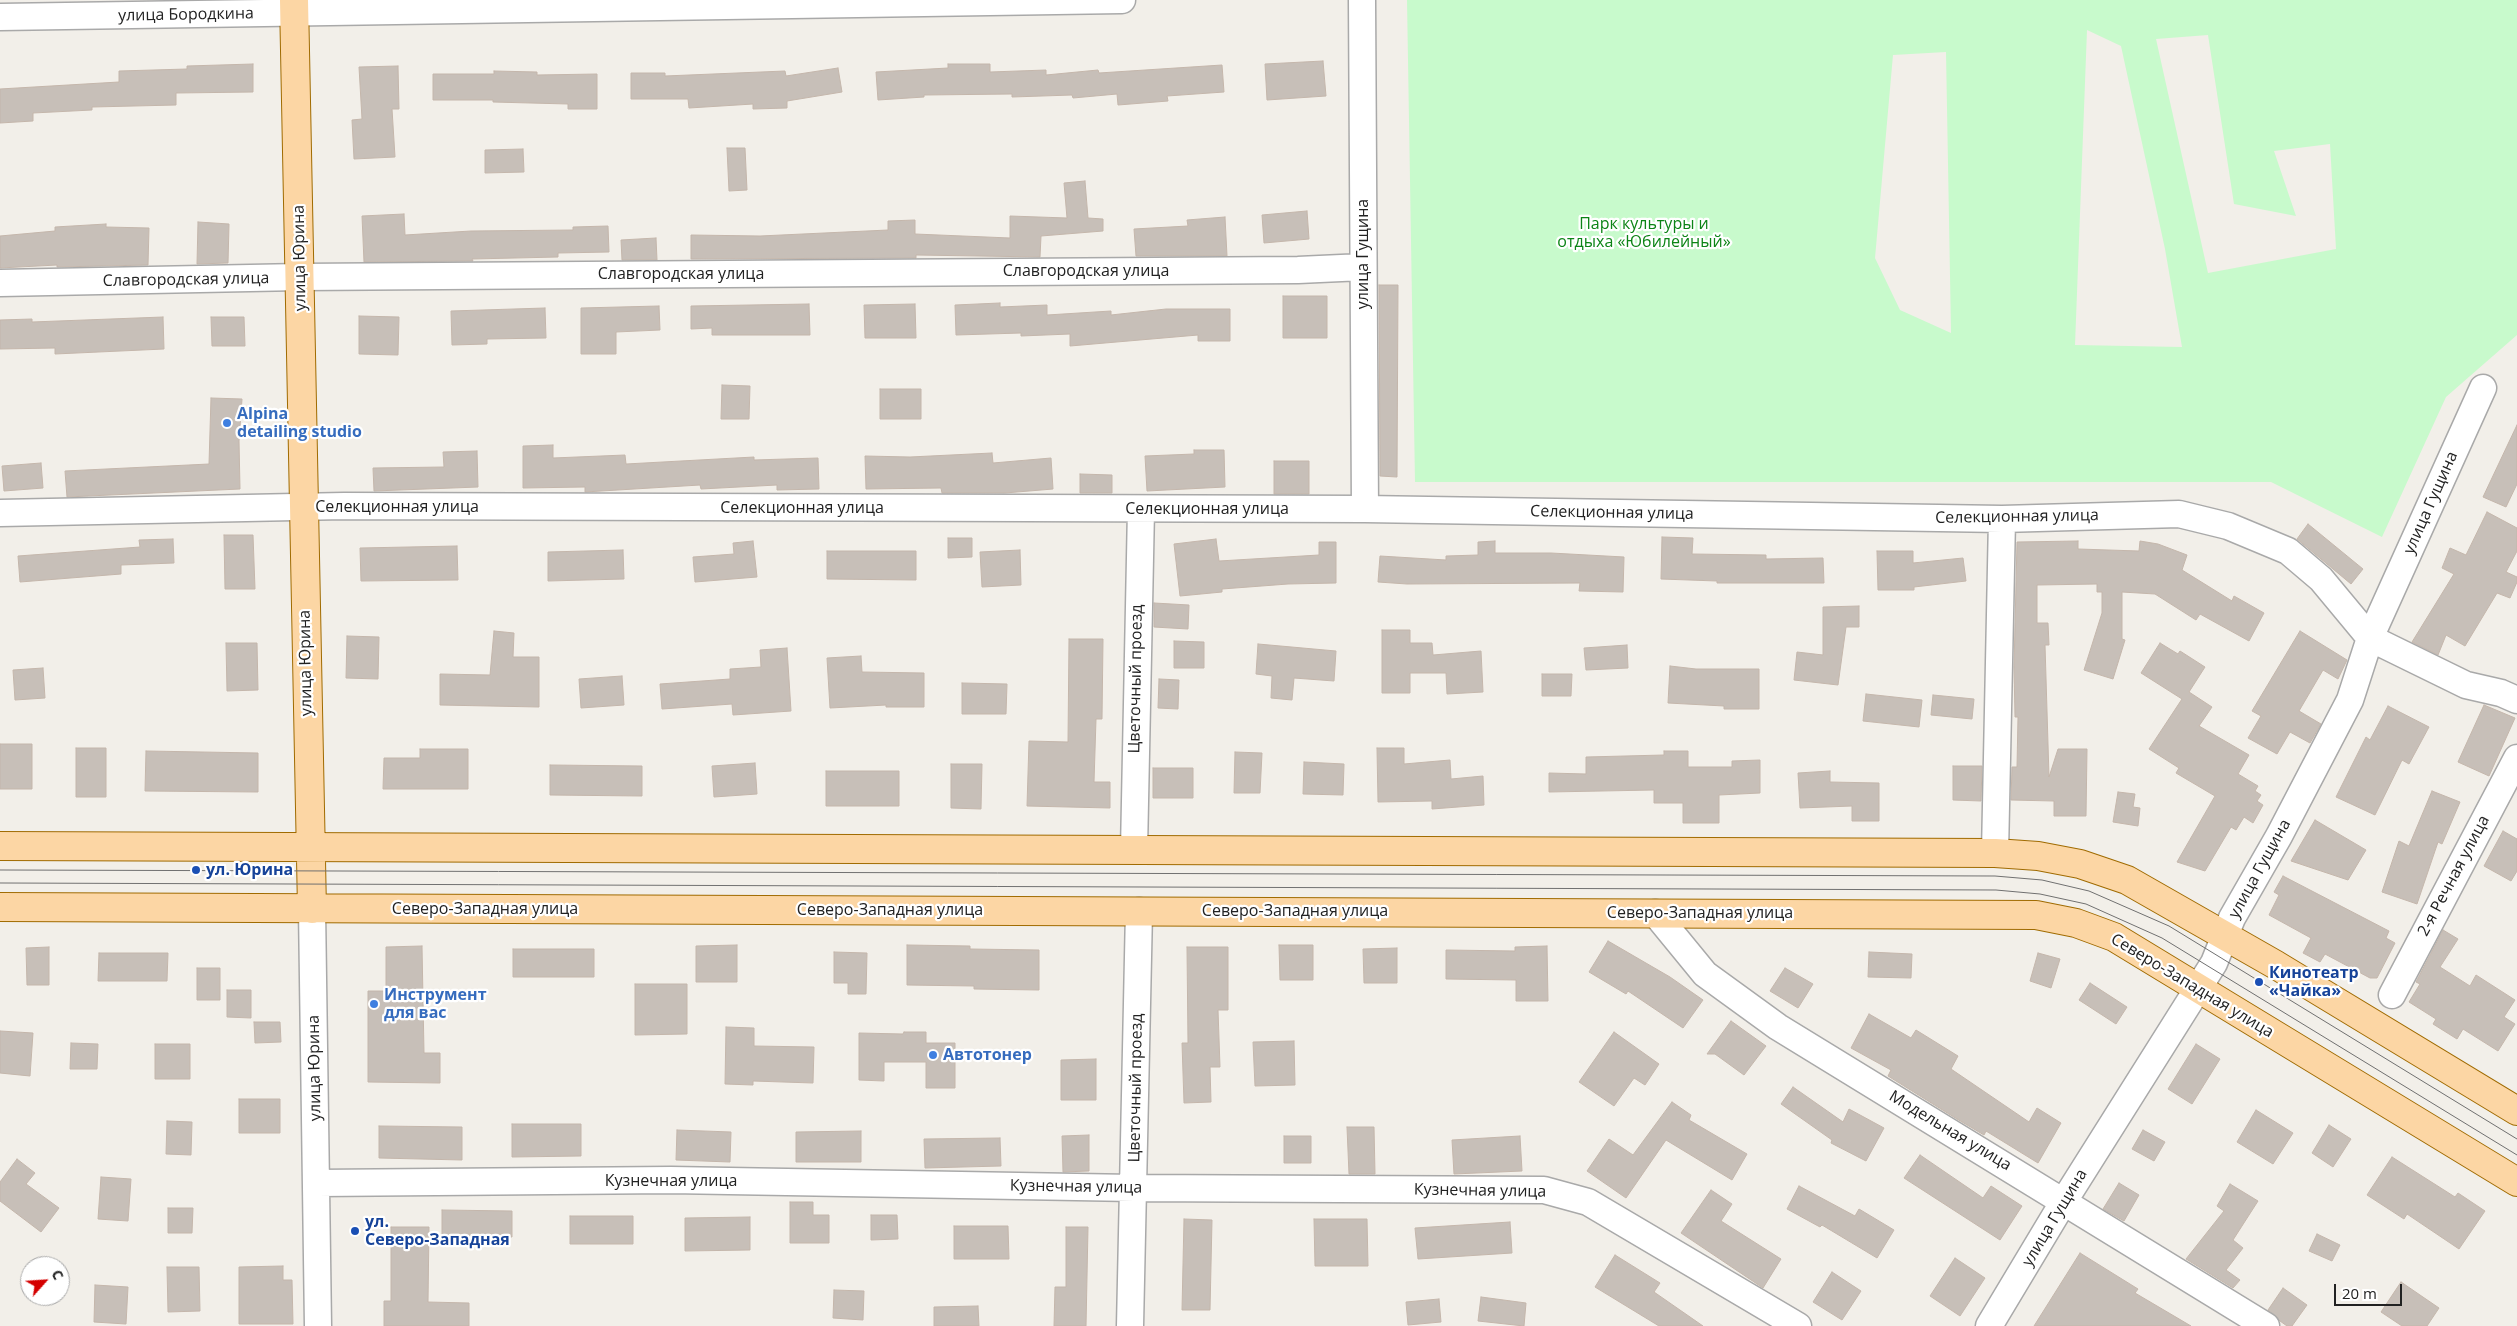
<!DOCTYPE html>
<meta charset="utf-8">
<style>
body{margin:0}
#map{position:relative;width:2517px;height:1326px;overflow:hidden;background:#f2efe9;font-family:"Open Sans",sans-serif}
canvas{display:block}
.north{position:absolute;left:20px;top:1256px;width:50px;height:50px;box-sizing:border-box;background:#fff;border:1px solid #a7a7a7;border-radius:50%;rotate:64deg;font-size:14px;font-weight:700;line-height:20px;text-align:center;color:#222}
.north::after{content:'';display:block;margin:auto;width:18px;height:22px;background:#d40000;clip-path:polygon(50% 0,100% 100%,50% 72%,0 100%)}
.scale{position:absolute;left:2334px;top:1284px;width:68px;height:22px;box-sizing:border-box;border:2px solid #222;border-top:0;padding-left:6px;font-size:15px;line-height:18px;white-space:nowrap;color:#222;-webkit-text-stroke:4px #fff;paint-order:stroke}
</style>
<div id="map">
<canvas width="2517" height="1326"></canvas>
<div class="north">С</div>
<div class="scale">20 m</div>
</div>
<script>
const g = document.querySelector('canvas').getContext('2d');
g.lineJoin = 'round';
function fillPath(path, color) {
  g.fillStyle = color;
  g.fill(path, 'evenodd');
}
function shape(rows) {
  const path = new Path2D();
  for (const r of rows) {
    path.moveTo(r[0], r[1]);
    for (let i = 2; i < r.length; i += 2) path.lineTo(r[i], r[i + 1]);
  }
  return path;
}
function strokePath(path, color, width, dash) {
  g.strokeStyle = color;
  g.lineWidth = width;
  g.lineCap = dash ? 'butt' : 'round';
  g.setLineDash(dash || []);
  g.stroke(path);
}
function label(font, color, halo, rows, align = 'center') {
  g.font = font + ' "Open Sans",sans-serif';
  g.lineWidth = 4.5;
  g.setLineDash([]);
  g.textBaseline = 'middle';
  g.strokeStyle = halo;
  g.fillStyle = color;
  for (const [text, x, y, turn = 0] of rows) {
    g.save();
    g.translate(x, y);
    g.rotate((+turn || 0) * Math.PI / 180);
    g.textAlign = isNaN(turn) ? turn : align;
    if (halo) g.strokeText(text, 0, 0);
    g.fillText(text, 0, 0);
    g.restore();
  }
}
fillPath(shape([
 [1407,0,2517,0,2517,335,2446,397,2382,537,2271,482,1415,482],
 [2087,30,2121,46,2165,249,2182,347,2075,345],
 [2208,35,2234,204,2296,216,2274,151,2330,144,2336,249,2208,273,2156,39],
 [1946,52,1951,332,1951,333,1900,310,1875,258,1893,55]
]), '#c8facc');
const building = shape([
 [1323,61,1326,96,1267,100,1265,64,1323,61],
 [253,64,253,92,176,93,176,105,92,107,92,110,33,113,33,121,0,123,0,89,119,82,119,71,187,69,187,66,253,64],
 [948,64,990,64,990,72,1046,70,1046,75,1098,70,1099,73,1222,65,1224,92,1167,96,1168,101,1118,105,1117,94,1073,98,1072,95,1012,97,1012,94,924,95,924,97,878,100,876,72,948,68,948,64],
 [398,66,399,109,392,109,395,157,354,159,352,120,362,119,359,67,398,66],
 [838,68,842,92,787,101,787,108,753,109,753,104,689,108,688,99,631,99,631,73,665,73,665,76,785,71,786,76,838,68],
 [494,71,537,72,537,75,597,74,597,109,568,109,568,104,493,102,493,100,433,100,433,74,494,74,494,71],
 [727,148,745,148,747,190,729,191,727,148],
 [523,149,524,172,485,173,485,150,523,149],
 [1085,181,1088,218,1103,219,1103,231,1041,236,1040,257,916,255,916,258,691,259,691,235,760,236,888,230,888,221,915,220,915,234,1010,238,1010,216,1067,218,1064,183,1085,181],
 [1307,211,1309,239,1264,243,1262,215,1307,211],
 [404,214,405,235,471,231,573,230,573,227,608,226,609,252,558,253,558,257,472,259,473,261,364,262,362,216,404,214],
 [1225,217,1227,256,1136,256,1134,229,1188,226,1187,220,1225,217],
 [198,222,229,224,228,263,197,264,198,222],
 [106,224,106,227,149,228,148,265,57,267,57,265,0,268,0,236,55,231,55,227,106,224],
 [656,238,657,260,622,260,621,240,656,238],
 [1379,285,1398,285,1397,477,1380,476,1379,285],
 [1283,296,1327,296,1327,338,1283,338,1283,296],
 [1000,303,1000,307,1047,305,1047,315,1111,311,1111,315,1166,309,1230,309,1230,341,1198,341,1198,335,1070,346,1070,334,1021,336,1021,333,956,335,955,305,1000,303],
 [809,304,810,335,712,335,712,328,691,329,691,306,809,304],
 [915,304,916,338,865,338,864,305,915,304],
 [659,306,660,330,616,332,616,354,581,354,581,308,659,306],
 [545,308,546,338,487,339,487,344,452,345,451,311,545,308],
 [359,316,399,317,398,355,359,354,359,316],
 [163,317,164,349,55,354,55,348,0,349,0,320,32,319,32,322,163,317],
 [211,317,244,317,245,346,212,346,211,317],
 [722,385,750,386,749,419,721,419,722,385],
 [880,389,921,389,921,419,880,419,880,389],
 [211,398,242,399,239,441,240,489,67,497,65,471,209,464,211,398],
 [2517,425,2517,484,2506,507,2483,497,2517,425],
 [553,445,553,458,625,455,626,464,754,457,754,460,818,458,819,489,777,490,777,485,701,489,700,485,585,492,585,487,523,488,523,446,553,445],
 [1194,450,1224,450,1225,487,1147,491,1145,456,1194,454,1194,450],
 [477,451,478,487,374,491,373,468,444,467,443,452,477,451],
 [992,453,993,463,1051,458,1053,489,1005,493,942,493,941,488,866,489,865,456,910,457,992,453],
 [1274,461,1309,461,1309,494,1274,494,1274,461],
 [41,463,43,488,4,491,2,466,41,463],
 [1080,474,1112,475,1112,493,1080,493,1080,474],
 [2487,512,2517,528,2517,551,2506,572,2517,577,2517,582,2510,598,2497,593,2465,646,2446,635,2438,655,2412,642,2454,574,2442,568,2450,548,2466,555,2487,512],
 [2308,524,2363,569,2351,584,2297,539,2308,524],
 [224,535,253,535,255,589,225,589,224,535],
 [1662,537,1693,538,1692,554,1766,555,1766,559,1823,558,1824,583,1717,583,1717,581,1661,579,1662,537],
 [948,538,972,538,972,557,948,558,948,538],
 [173,539,174,563,121,565,121,574,20,582,18,556,140,547,139,540,173,539],
 [1216,539,1219,561,1319,555,1319,542,1336,542,1336,583,1288,584,1222,589,1222,592,1180,596,1174,544,1216,539],
 [753,541,757,577,695,582,693,557,734,554,733,543,753,541],
 [1495,541,1495,553,1551,553,1624,557,1623,592,1579,591,1580,583,1407,584,1378,582,1380,556,1446,560,1446,556,1478,555,1478,542,1495,541],
 [2078,541,2078,549,2139,551,2140,541,2158,544,2187,555,2182,570,2232,601,2234,596,2264,613,2249,641,2200,614,2196,620,2155,594,2122,592,2122,639,2125,640,2113,679,2084,670,2102,613,2102,592,2097,592,2097,584,2037,585,2037,623,2048,623,2049,645,2045,645,2049,777,2058,749,2087,749,2086,816,2054,816,2054,801,2011,800,2012,767,2017,767,2018,717,2015,717,2014,667,2017,542,2078,541],
 [457,546,458,580,361,581,360,548,457,546],
 [623,550,624,579,548,581,548,552,623,550],
 [1020,550,1021,585,982,587,980,552,1020,550],
 [827,551,916,551,916,580,827,579,827,551],
 [1877,551,1913,551,1913,563,1963,558,1966,581,1914,587,1914,590,1878,590,1877,551],
 [1154,603,1189,605,1188,629,1154,627,1154,603],
 [1859,606,1859,627,1846,627,1838,685,1794,680,1797,652,1823,655,1823,607,1859,606],
 [1382,630,1410,630,1410,643,1432,643,1433,655,1481,651,1483,692,1447,694,1446,673,1410,673,1410,693,1382,693,1382,630],
 [494,631,514,633,513,657,539,657,539,707,440,705,440,674,490,675,494,631],
 [2300,631,2347,660,2338,679,2323,670,2299,711,2321,724,2310,743,2290,732,2277,754,2248,738,2261,716,2252,711,2300,631],
 [347,636,379,637,378,679,346,678,347,636],
 [1069,639,1103,639,1102,719,1096,719,1094,782,1110,782,1110,808,1027,806,1029,741,1068,742,1069,639],
 [1174,641,1204,642,1204,668,1174,668,1174,641],
 [226,643,257,643,258,690,227,691,226,643],
 [2160,643,2178,654,2180,651,2205,667,2189,692,2212,707,2199,726,2249,755,2238,774,2258,786,2255,791,2261,795,2257,801,2263,805,2253,823,2244,817,2236,830,2231,827,2205,871,2177,862,2215,796,2176,773,2179,768,2149,749,2182,699,2141,673,2160,643],
 [1258,644,1336,651,1334,681,1294,678,1292,700,1271,698,1272,676,1256,674,1258,644],
 [1627,645,1628,668,1586,670,1584,648,1627,645],
 [787,648,791,711,733,715,732,704,662,709,660,684,730,679,730,669,761,667,760,650,787,648],
 [861,656,862,672,924,673,924,707,886,707,886,705,830,708,827,658,861,656],
 [1670,666,1696,669,1759,669,1759,709,1724,709,1724,706,1668,703,1670,666],
 [43,668,45,698,15,700,13,670,43,668],
 [1542,674,1572,674,1571,696,1542,696,1542,674],
 [622,676,624,705,581,708,579,679,622,676],
 [1159,679,1179,680,1178,709,1158,708,1159,679],
 [962,683,1007,684,1006,714,962,714,962,683],
 [1866,694,1922,700,1919,727,1863,721,1866,694],
 [1933,695,1974,699,1972,719,1931,715,1933,695],
 [2484,705,2515,718,2489,776,2458,762,2484,705],
 [2388,706,2429,727,2409,764,2402,760,2375,815,2336,797,2366,737,2370,740,2388,706],
 [0,744,32,744,32,789,0,789,0,744],
 [76,748,106,748,106,797,76,797,76,748],
 [1377,748,1404,748,1404,764,1450,760,1451,779,1483,776,1484,805,1432,809,1432,801,1378,802,1377,748],
 [420,749,468,749,468,789,383,789,384,758,420,758,420,749],
 [146,751,258,753,258,792,145,791,146,751],
 [1664,751,1688,751,1688,767,1732,767,1732,761,1760,760,1760,793,1719,795,1719,823,1683,823,1683,803,1654,803,1654,790,1549,792,1549,773,1586,774,1586,757,1664,755,1664,751],
 [1235,752,1262,753,1260,793,1234,793,1235,752],
 [1304,762,1344,764,1343,795,1303,794,1304,762],
 [755,763,757,794,714,797,712,766,755,763],
 [951,764,982,764,981,809,951,808,951,764],
 [550,765,642,766,642,796,550,795,550,765],
 [1953,766,1982,766,1981,801,1953,800,1953,766],
 [1153,768,1193,768,1193,798,1153,798,1153,768],
 [826,771,899,771,899,806,826,806,826,771],
 [1830,771,1830,782,1879,783,1879,821,1852,821,1852,806,1800,808,1798,773,1830,771],
 [2432,791,2460,802,2442,844,2438,842,2417,904,2382,892,2399,841,2409,846,2432,791],
 [2118,792,2135,794,2133,807,2140,808,2138,826,2113,822,2118,792],
 [2315,820,2366,850,2348,880,2291,861,2315,820],
 [2503,831,2517,839,2517,871,2511,881,2484,866,2503,831],
 [2283,876,2389,931,2386,938,2395,943,2377,978,2370,978,2325,954,2320,962,2303,953,2311,938,2269,915,2279,895,2274,892,2283,876],
 [2443,930,2458,939,2440,967,2470,986,2476,975,2515,1000,2504,1017,2515,1024,2498,1051,2463,1029,2457,1039,2433,1024,2436,1019,2409,1002,2420,984,2416,982,2443,930],
 [1608,941,1670,977,1703,1000,1683,1028,1628,991,1626,994,1589,972,1608,941],
 [737,945,737,982,696,982,696,946,737,945],
 [907,945,970,946,970,949,1039,950,1039,990,974,989,974,986,907,985,907,945],
 [1279,945,1313,945,1313,980,1280,980,1279,945],
 [422,946,424,1053,440,1053,440,1083,368,1082,368,991,386,991,386,947,422,946],
 [1547,946,1548,1001,1516,1001,1516,980,1446,979,1446,950,1515,951,1515,947,1547,946],
 [49,947,49,985,27,985,26,948,49,947],
 [1187,947,1228,947,1228,1010,1218,1010,1220,1067,1210,1067,1211,1102,1184,1103,1182,1043,1188,1043,1187,947],
 [1397,948,1397,983,1364,983,1363,949,1397,948],
 [513,949,594,949,594,977,513,977,513,949],
 [834,952,867,953,866,994,848,994,848,983,834,983,834,952],
 [1869,952,1912,954,1911,978,1868,977,1869,952],
 [99,953,168,953,167,981,98,981,99,953],
 [2038,953,2060,959,2051,988,2030,981,2038,953],
 [197,968,220,968,220,1000,197,1000,197,968],
 [1785,968,1813,984,1798,1008,1770,991,1785,968],
 [2090,983,2127,1007,2116,1024,2079,1000,2090,983],
 [635,984,687,984,687,1034,635,1035,635,984],
 [227,990,251,990,251,1018,227,1017,227,990],
 [1869,1014,1911,1038,1916,1030,1958,1056,1951,1069,2029,1122,2037,1108,2061,1123,2038,1163,1986,1131,1984,1135,1957,1119,1888,1076,1891,1070,1851,1048,1869,1014],
 [1731,1021,1766,1046,1744,1075,1715,1054,1707,1054,1731,1021],
 [254,1022,280,1022,281,1042,255,1043,254,1022],
 [726,1027,754,1028,754,1046,814,1047,813,1083,753,1081,753,1085,725,1084,726,1027],
 [0,1031,33,1033,30,1076,0,1073,0,1031],
 [904,1032,926,1032,926,1043,955,1043,955,1088,926,1088,926,1062,884,1062,884,1081,859,1080,859,1033,903,1034,904,1032],
 [1614,1032,1659,1064,1645,1085,1634,1078,1614,1106,1579,1082,1614,1032],
 [1294,1041,1295,1085,1255,1086,1253,1042,1294,1041],
 [71,1043,98,1044,97,1069,70,1069,71,1043],
 [155,1044,190,1044,190,1079,155,1079,155,1044],
 [2196,1044,2220,1059,2192,1104,2168,1089,2196,1044],
 [1096,1059,1096,1100,1061,1100,1061,1060,1096,1059],
 [1793,1087,1843,1122,1849,1109,1884,1128,1866,1161,1831,1143,1832,1140,1781,1104,1793,1087],
 [239,1099,280,1099,280,1133,239,1133,239,1099],
 [1672,1102,1691,1115,1689,1120,1747,1154,1732,1180,1666,1140,1626,1198,1587,1171,1609,1139,1633,1155,1672,1102],
 [2256,1110,2293,1133,2273,1164,2237,1142,2256,1110],
 [167,1121,192,1122,191,1155,166,1154,167,1121],
 [512,1124,581,1124,581,1156,512,1157,512,1124],
 [2329,1125,2351,1139,2333,1167,2312,1153,2329,1125],
 [379,1126,462,1127,462,1160,379,1158,379,1126],
 [1347,1127,1374,1127,1375,1174,1349,1174,1347,1127],
 [677,1130,731,1132,730,1162,676,1160,677,1130],
 [2143,1130,2165,1142,2154,1161,2132,1149,2143,1130],
 [861,1131,861,1162,796,1162,796,1132,861,1131],
 [1089,1135,1089,1171,1063,1172,1062,1136,1089,1135],
 [1284,1136,1311,1136,1311,1163,1284,1163,1284,1136],
 [1520,1136,1522,1171,1454,1174,1452,1140,1520,1136],
 [1000,1138,1001,1166,925,1168,924,1139,1000,1138],
 [1920,1155,1983,1198,1991,1186,2022,1206,2000,1240,1904,1178,1920,1155],
 [2392,1157,2455,1197,2458,1193,2485,1211,2459,1249,2407,1214,2404,1219,2367,1195,2392,1157],
 [17,1159,35,1173,26,1184,59,1208,41,1232,0,1201,0,1182,17,1159],
 [101,1177,131,1179,128,1221,98,1219,101,1177],
 [2119,1183,2139,1195,2124,1221,2103,1209,2119,1183],
 [2230,1184,2258,1201,2233,1240,2243,1248,2226,1270,2240,1280,2233,1288,2186,1259,2224,1211,2217,1206,2230,1184],
 [1799,1186,1855,1216,1859,1209,1894,1230,1877,1258,1822,1225,1820,1227,1787,1209,1799,1186],
 [1711,1190,1732,1204,1721,1221,1781,1259,1763,1288,1681,1233,1711,1190],
 [790,1202,813,1202,813,1215,829,1215,829,1243,790,1243,790,1202],
 [168,1208,193,1208,192,1233,168,1233,168,1208],
 [442,1210,512,1211,512,1237,442,1236,442,1210],
 [871,1215,897,1215,898,1239,871,1240,871,1215],
 [570,1216,633,1216,633,1244,570,1244,570,1216],
 [750,1217,750,1250,685,1251,685,1218,750,1217],
 [1184,1219,1212,1220,1210,1310,1182,1310,1184,1219],
 [1314,1219,1367,1219,1368,1266,1315,1266,1314,1219],
 [1510,1222,1512,1253,1418,1259,1415,1228,1510,1222],
 [954,1226,1008,1226,1009,1259,954,1259,954,1226],
 [391,1227,429,1227,428,1302,469,1303,469,1326,384,1326,384,1301,391,1301,391,1227],
 [1066,1227,1088,1227,1086,1326,1054,1326,1055,1287,1066,1287,1066,1227],
 [2317,1234,2340,1245,2332,1261,2309,1251,2317,1234],
 [2080,1253,2138,1289,2135,1293,2191,1326,2034,1326,2080,1253],
 [1615,1255,1660,1283,1654,1292,1703,1326,1659,1326,1595,1287,1615,1255],
 [1955,1258,1985,1278,1960,1316,1930,1296,1955,1258],
 [283,1266,283,1280,292,1280,293,1324,239,1324,239,1267,283,1266],
 [167,1267,199,1267,200,1311,168,1312,167,1267],
 [1832,1272,1861,1291,1842,1320,1813,1302,1832,1272],
 [2401,1282,2439,1308,2427,1326,2402,1326,2381,1312,2401,1282],
 [95,1285,128,1287,126,1324,94,1322,95,1285],
 [2283,1288,2307,1305,2292,1326,2287,1326,2280,1321,2268,1310,2283,1288],
 [834,1290,864,1291,863,1320,833,1318,834,1290],
 [1481,1297,1526,1303,1524,1326,1478,1321,1481,1297],
 [1439,1299,1441,1322,1408,1325,1406,1302,1439,1299],
 [978,1306,979,1326,934,1326,934,1307,978,1306]
]);
fillPath(building, '#c7bfb8');
strokePath(building, '#c4b6ab', 1);
const minor = shape([
 [1362,0,1365,509],
 [0,17,1122,0],
 [0,283,300,277,1298,270,1363,267],
 [0,513,344,506,1365,509,2002,519,2179,514,2228,526,2288,551,2321,579,2370,638,2466,685,2501,693,2517,700],
 [1134,850,1141,509],
 [1995,853,2002,519],
 [312,909,318,1326],
 [1655,913,1705,974,1778,1027,2266,1326],
 [2392,995,2517,758],
 [318,1183,671,1180,1134,1188,1544,1190,1588,1202,1798,1326],
 [1130,1326,1139,911],
 [1989,1326,2064,1201,2214,963,2232,918,2279,836,2350,700,2370,638,2483,388]
]);
const major = shape([
 [294,0,312,909],
 [0,846,1995,853,2038,856,2080,864,2127,880,2276,965,2517,1111],
 [0,907,2036,915,2076,923,2114,937,2517,1182]
]);
strokePath(minor, '#a9a9a9', 29);
strokePath(major, '#a06b00', 30);
strokePath(minor, '#fff', 26);
strokePath(major, '#fcd6a4', 28);
strokePath(shape([
 [0,870,1995,876,2042,880,2089,891,2169,926,2517,1139],
 [0,883,1996,890,2040,894,2086,904,2162,938,2517,1155]
]), '#707070', 1);
for (const [x, y, r, color] of [
 [227,423,5,"#3f7fe0"],
 [196,870,5,"#1a4fb4"],
 [2259,982,5,"#1a4fb4"],
 [374,1004,5,"#3f7fe0"],
 [933,1055,5,"#3f7fe0"],
 [355,1231,5,"#1a4fb4"]
]) {
  const dot = new Path2D();
  dot.arc(x, y, r, 0, 2 * Math.PI);
  g.fillStyle = color;
  g.fill(dot);
  strokePath(dot, '#fff', 2);
}
label('16px', '#222', '#fff', [
 ["улица Бородкина",186,15,-1],
 ["улица Гущина",1363,254,-90],
 ["улица Юрина",300,258,-91],
 ["Славгородская улица",1086,271],
 ["Славгородская улица",681,274],
 ["Славгородская улица",186,280,-1],
 ["улица Гущина",2431,503,-66],
 ["Селекционная улица",397,507],
 ["Селекционная улица",802,508],
 ["Селекционная улица",1207,509],
 ["Селекционная улица",1612,513,1],
 ["Селекционная улица",2017,517,-1],
 ["улица Юрина",306,663,-91],
 ["Цветочный проезд",1136,679,-89],
 ["улица Гущина",2260,869,-61],
 ["2-я Речная улица",2454,876,-62],
 ["Северо-Западная улица",485,909],
 ["Северо-Западная улица",890,910],
 ["Северо-Западная улица",1295,911],
 ["Северо-Западная улица",1700,913],
 ["Северо-Западная улица",2192,986,31],
 ["улица Юрина",315,1068,-91],
 ["Цветочный проезд",1136,1088,-89],
 ["Модельная улица",1950,1131,31],
 ["Кузнечная улица",671,1181],
 ["Кузнечная улица",1076,1187,1],
 ["Кузнечная улица",1480,1191,1],
 ["улица Гущина",2055,1218,-59]
]);
label('16px', '#0c8416', '#fff', [
 ["Парк культуры и",1644,224],
 ["отдыха «Юбилейный»",1644,242]
]);
label('bold 16px', '#366cbe', '#fff', [
 ["Alpina",237,414],
 ["detailing studio",237,432],
 ["Инструмент",384,995],
 ["для вас",384,1013],
 ["Автотонер",943,1055]
], 'left');
label('bold 16px', '#164399', '#fff', [
 ["ул. Юрина",206,870],
 ["Кинотеатр",2269,973],
 ["«Чайка»",2269,991],
 ["ул.",365,1222],
 ["Северо-Западная",365,1240]
], 'left');
</script>
